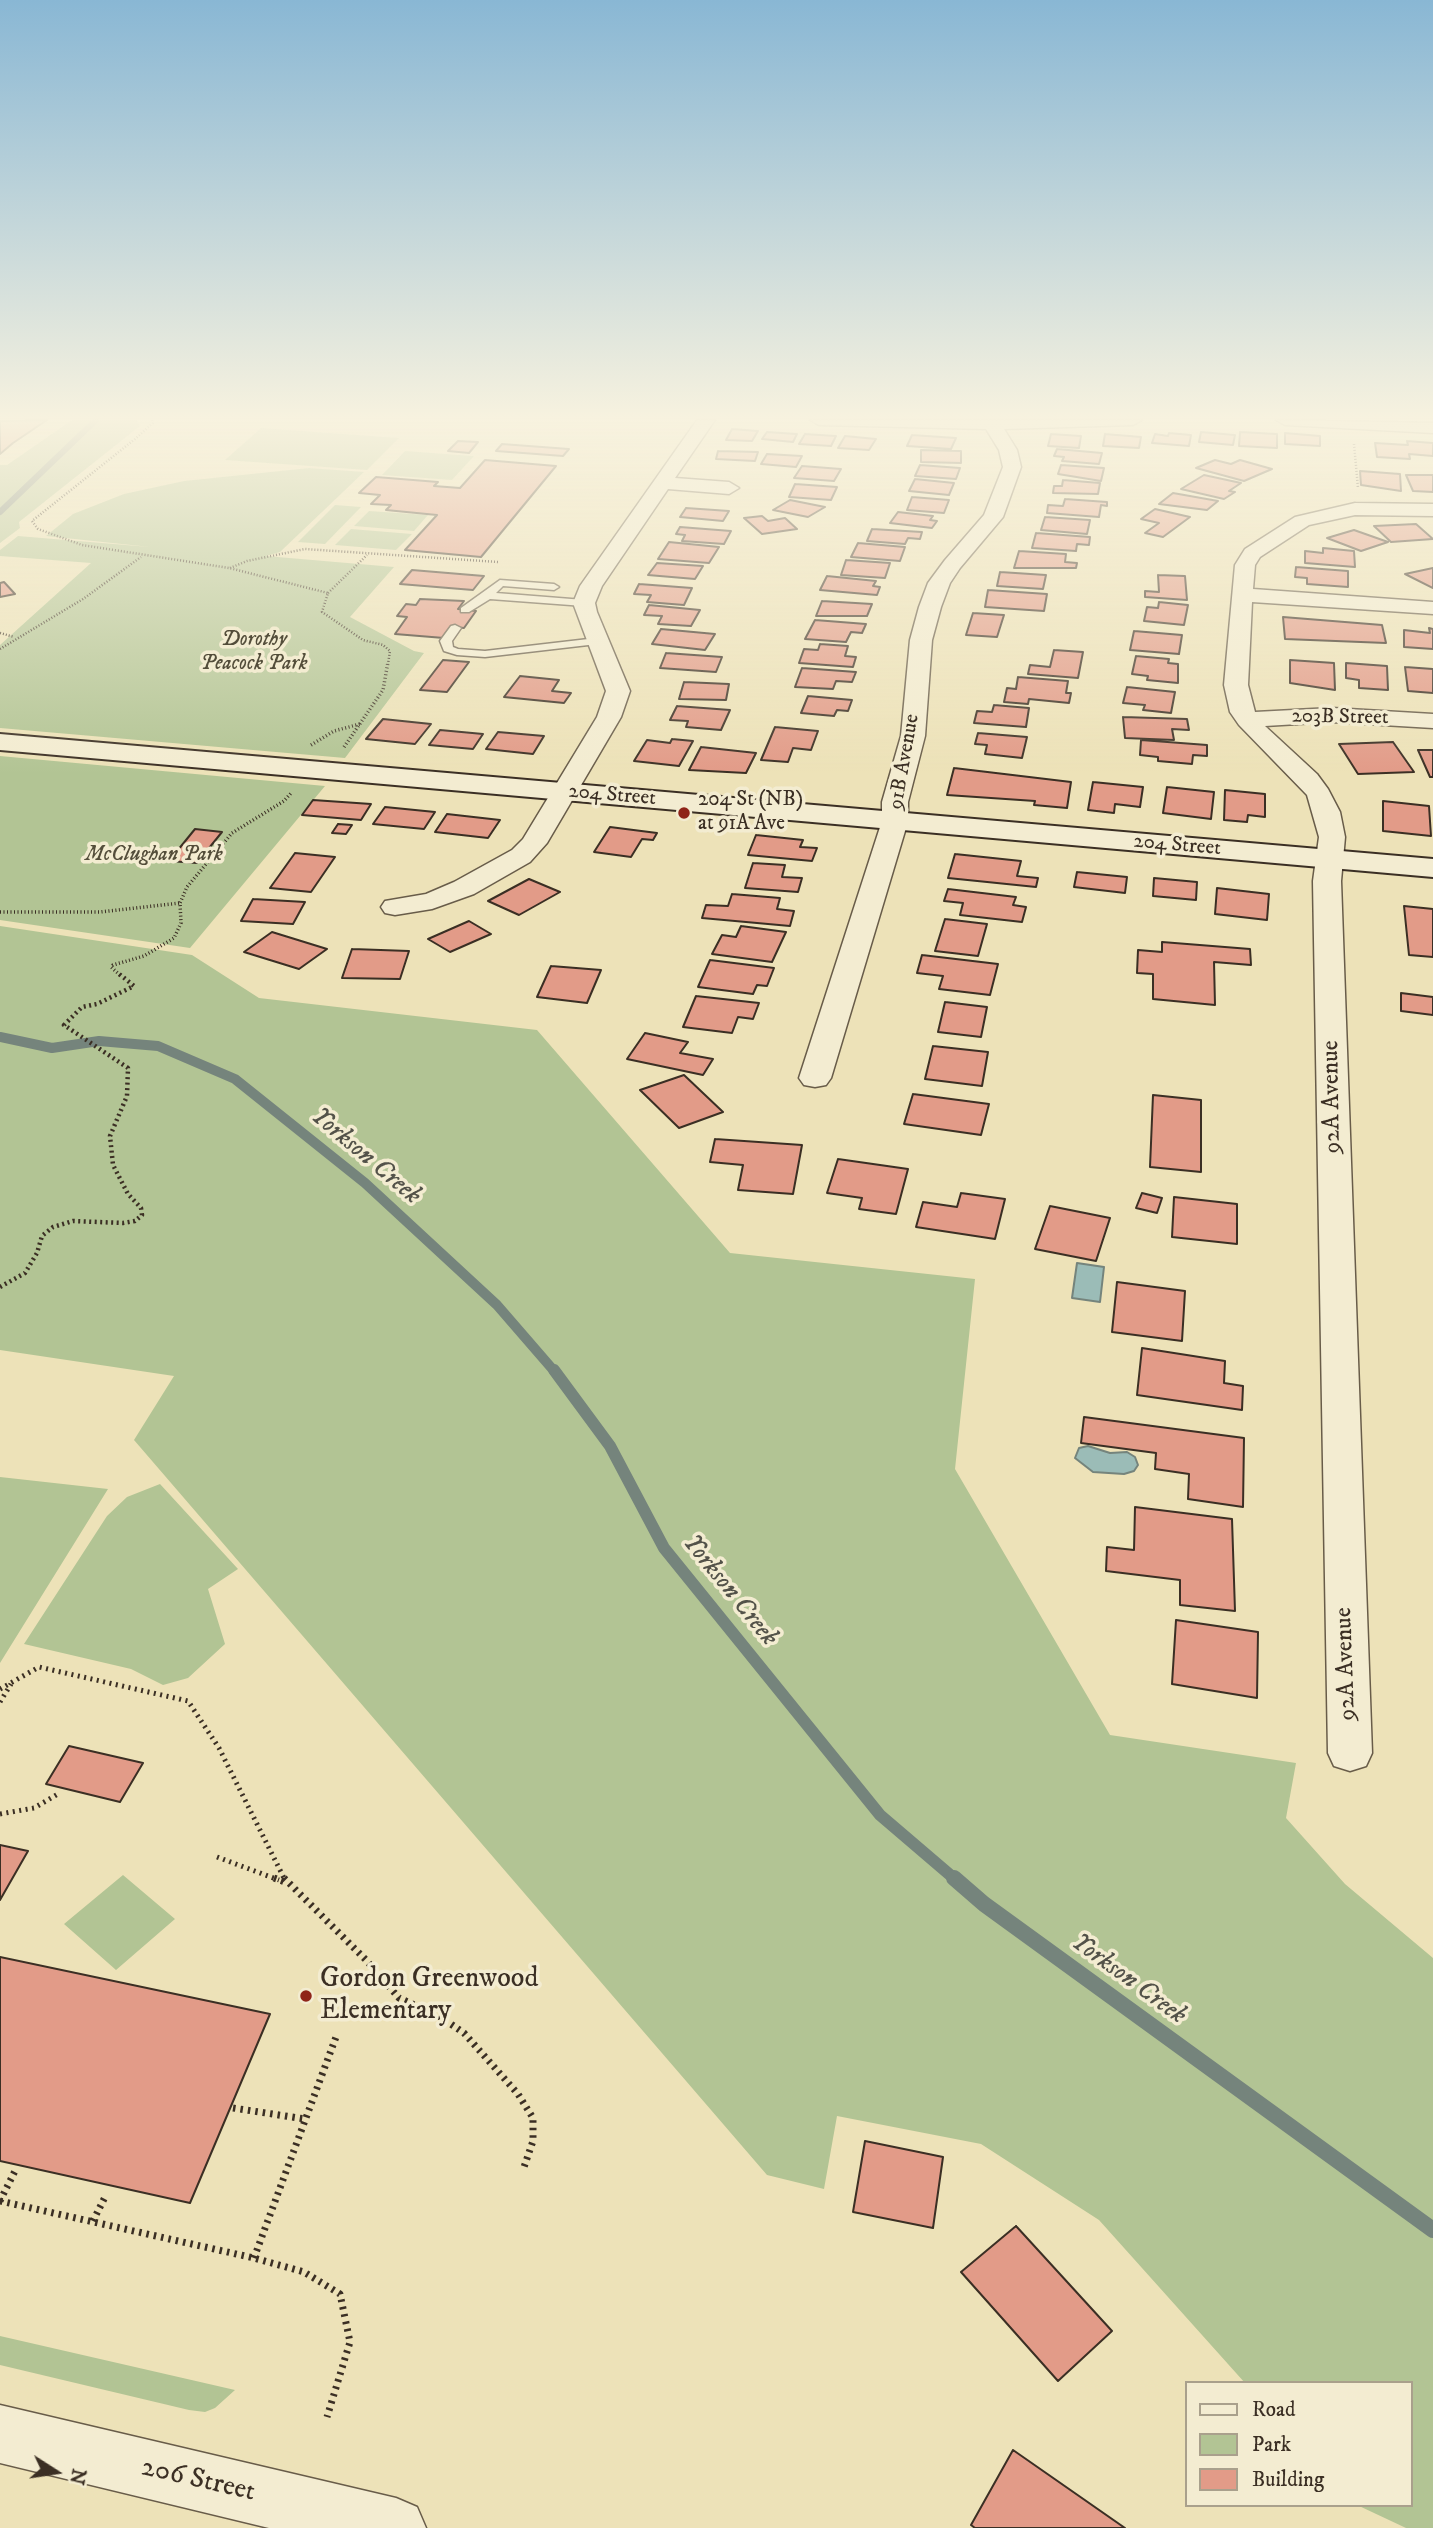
<!DOCTYPE html>
<style>
body{margin:0}
#map{position:relative;width:1433px;height:2528px;overflow:hidden;background:#ede2b8;font-family:"IM FELL DW Pica",serif}
canvas{display:block}
.legend{position:absolute;left:1185px;top:2381px;width:228px;height:126px;box-sizing:border-box;background:#f3ecd1;border:2px solid #a9a08c;margin:0;padding:9px 12px;list-style:none;font-size:21px;color:#3b2f24}
.legend li{display:flex;align-items:center;gap:14px;height:35px}
.legend b{width:35px;border:2px solid #a9a08c}
.north{position:absolute;left:21px;top:2437px;width:70px;height:70px;-webkit-text-stroke:5px #f3ecd1;paint-order:stroke;rotate:102deg;font-size:19px;font-weight:700;line-height:28px;text-align:center;color:#3b2f24}
.north::after{content:'';display:block;margin:auto;width:24px;height:32px;background:#3b2f24;clip-path:polygon(50% 0,100% 100%,50% 72%,0 100%)}
</style>
<div id="map">
<canvas width="1433" height="2528"></canvas>
<ul class="legend">
<li><b style="height:9px;background:#f3ecd1"></b>Road</li>
<li><b style="height:19px;background:#b2c494"></b>Park</li>
<li><b style="height:19px;background:#e29b88"></b>Building</li>
</ul>
<div class="north">N</div>
</div>
<script>
const g = document.querySelector('canvas').getContext('2d');
g.lineJoin = 'round';
function fillPath(path, color) {
  g.fillStyle = color;
  g.fill(path, 'evenodd');
}
function shape(rows) {
  const path = new Path2D();
  for (const r of rows) {
    path.moveTo(r[0], r[1]);
    for (let i = 2; i < r.length; i += 2) path.lineTo(r[i], r[i + 1]);
  }
  return path;
}
function strokePath(path, color, width, dash) {
  g.strokeStyle = color;
  g.lineWidth = width;
  g.lineCap = dash ? 'butt' : 'round';
  g.setLineDash(dash || []);
  g.stroke(path);
}
function label(font, color, halo, rows, align = 'center') {
  g.font = font + ' "IM FELL DW Pica",serif';
  g.lineWidth = 7;
  g.setLineDash([]);
  g.textBaseline = 'middle';
  g.strokeStyle = halo;
  g.fillStyle = color;
  for (const [text, x, y, turn = 0] of rows) {
    g.save();
    g.translate(x, y);
    g.rotate((+turn || 0) * Math.PI / 180);
    g.textAlign = isNaN(turn) ? turn : align;
    if (halo) g.strokeText(text, 0, 0);
    g.fillText(text, 0, 0);
    g.restore();
  }
}
fillPath(shape([
 [72,420,136,420,140,426,19,522,20,528,0,543,0,465,7,465],
 [261,428,399,438,367,470,225,460],
 [405,451,473,456,474,456,452,480,382,475],
 [309,468,364,472,280,552,266,556,394,567,350,617,414,651,424,653,345,758,0,728,0,645,91,563,0,556,0,550,18,536,150,547,46,536,73,514,124,494,184,481],
 [335,505,361,507,325,544,298,542],
 [369,511,428,515,414,531,354,526],
 [351,529,412,534,396,550,335,545],
 [0,756,325,786,190,948,0,920],
 [0,926,192,955,259,998,537,1030,730,1253,975,1279,955,1469,1110,1735,1296,1763,1286,1818,1345,1884,1433,1958,1433,2528,1406,2528,1357,2505,1410,2505,1410,2383,1245,2383,1099,2220,981,2144,837,2116,824,2189,767,2175,134,1440,174,1376,0,1350],
 [0,1477,108,1489,0,1663],
 [160,1484,238,1569,208,1589,225,1644,188,1678,163,1685,131,1669,24,1644,107,1516,127,1497],
 [123,1875,175,1919,116,1970,64,1924],
 [0,2336,235,2390,215,2408,205,2412,189,2410,0,2365]
]), '#b2c494');
const water = shape([
 [1077,1263,1104,1267,1100,1302,1072,1298,1077,1263],
 [1088,1446,1110,1453,1127,1452,1135,1457,1138,1465,1134,1471,1124,1474,1093,1472,1075,1458,1079,1448,1088,1446]
]);
fillPath(water, '#9bbcb7');
strokePath(water, '#75847c', 2);
strokePath(shape([
 [0,512,96,420]
]), '#75847c', 6);
strokePath(shape([
 [0,1037,52,1048,99,1041,158,1046,235,1079,365,1183,497,1305,555,1372]
]), '#75847c', 10);
strokePath(shape([
 [554,1370,610,1446,664,1548,880,1815,956,1880]
]), '#75847c', 12);
strokePath(shape([
 [954,1878,984,1904,1433,2230]
]), '#75847c', 16);
const building = shape([
 [47,420,13,443,0,454,0,421,47,420],
 [732,429,758,431,752,441,726,440,732,429],
 [767,432,797,434,793,442,762,439,767,432],
 [1201,432,1235,435,1233,445,1199,442,1201,432],
 [1240,432,1277,434,1277,448,1239,446,1240,432],
 [1169,433,1191,435,1189,446,1152,443,1155,434,1168,436,1169,433],
 [1285,433,1320,436,1320,446,1285,444,1285,433],
 [805,434,836,436,831,446,799,444,805,434],
 [1051,434,1081,436,1079,448,1048,446,1051,434],
 [1105,434,1141,437,1139,448,1103,446,1105,434],
 [912,435,956,438,951,449,907,446,912,435],
 [845,436,876,439,869,450,838,448,845,436],
 [458,441,478,442,469,453,448,451,458,441],
 [1407,441,1433,443,1433,456,1409,454,1410,459,1377,457,1375,443,1408,445,1407,441],
 [502,444,569,449,563,456,496,451,502,444],
 [1057,449,1102,453,1099,464,1062,461,1064,457,1054,456,1057,449],
 [921,450,961,451,961,463,921,462,921,450],
 [718,451,758,452,755,461,716,459,718,451],
 [767,454,802,456,796,467,761,464,767,454],
 [485,460,556,466,481,557,405,550,437,515,386,510,391,505,371,504,380,495,359,493,376,477,438,482,434,486,460,488,485,460],
 [1215,460,1231,464,1240,460,1272,469,1244,481,1196,468,1215,460],
 [920,465,960,468,956,479,915,476,920,465],
 [1061,465,1104,468,1101,481,1058,474,1061,465],
 [802,466,841,469,834,481,794,478,802,466],
 [1360,471,1400,474,1401,491,1361,485,1360,471],
 [1204,475,1241,483,1229,491,1235,492,1224,499,1181,489,1204,475],
 [1406,475,1433,475,1433,492,1413,491,1406,475],
 [915,479,954,483,949,495,909,491,915,479],
 [1063,480,1100,483,1098,494,1053,493,1054,486,1062,486,1063,480],
 [795,484,837,487,831,500,789,497,795,484],
 [1173,493,1218,501,1207,510,1159,504,1173,493],
 [912,497,949,500,944,513,907,510,912,497],
 [1065,499,1107,502,1107,506,1101,505,1099,517,1047,513,1048,505,1063,506,1065,499],
 [790,500,825,507,808,517,773,510,790,500],
 [686,508,729,511,723,521,680,517,686,508],
 [1155,509,1190,517,1163,537,1145,533,1159,523,1141,519,1155,509],
 [898,512,933,516,930,520,937,521,932,528,890,523,898,512],
 [762,516,768,521,785,518,797,529,762,534,744,518,762,516],
 [1045,517,1090,520,1087,534,1041,530,1045,517],
 [1416,524,1433,539,1391,542,1374,526,1416,524],
 [680,527,731,531,724,544,682,541,685,535,676,534,680,527],
 [872,529,922,532,920,539,908,538,905,544,867,541,872,529],
 [1354,530,1388,542,1361,551,1327,538,1354,530],
 [1036,533,1090,537,1089,545,1077,544,1076,551,1032,548,1036,533],
 [669,542,719,547,709,563,658,559,669,542],
 [858,543,905,547,900,561,851,557,858,543],
 [1323,548,1354,551,1355,567,1305,563,1305,551,1323,553,1323,548],
 [1019,551,1066,554,1065,562,1077,563,1076,568,1014,568,1019,551],
 [846,560,890,563,885,578,841,575,846,560],
 [657,563,703,566,695,579,648,575,657,563],
 [1296,567,1348,571,1348,587,1307,584,1307,578,1295,577,1296,567],
 [1433,568,1433,588,1405,574,1433,568],
 [412,570,484,576,473,590,400,584,412,570],
 [1000,572,1046,575,1043,589,997,586,1000,572],
 [1158,575,1185,576,1187,600,1145,597,1145,591,1159,592,1158,575],
 [827,576,876,581,873,586,880,587,877,595,820,590,827,576],
 [4,582,15,594,0,597,0,583,4,582],
 [639,584,692,588,684,605,647,602,651,595,634,594,639,584],
 [988,590,1047,594,1044,611,985,607,988,590],
 [420,599,464,601,458,609,476,611,464,628,451,627,444,638,395,634,407,617,397,616,406,604,416,605,420,599],
 [822,601,872,604,867,616,816,616,822,601],
 [1159,602,1188,605,1184,625,1144,621,1147,607,1158,608,1159,602],
 [649,605,700,610,691,626,658,624,662,616,644,615,649,605],
 [973,613,1004,615,997,637,966,635,973,613],
 [1283,617,1382,625,1386,643,1285,639,1283,617],
 [815,620,866,624,862,633,851,632,846,642,805,639,815,620],
 [1429,628,1433,629,1433,649,1404,647,1404,630,1430,633,1429,628],
 [661,629,715,634,705,650,652,644,661,629],
 [1134,631,1182,635,1179,654,1130,650,1134,631],
 [820,644,848,646,845,656,856,657,853,667,799,663,804,649,818,650,820,644],
 [1054,650,1083,652,1078,678,1028,674,1030,665,1050,667,1054,650],
 [666,653,722,657,716,672,660,668,666,653],
 [1136,656,1169,659,1168,663,1178,664,1178,683,1147,680,1148,676,1132,674,1136,656],
 [443,660,469,662,447,692,420,690,443,660],
 [1290,660,1334,663,1335,690,1290,683,1290,660],
 [1346,663,1387,666,1388,690,1359,688,1359,680,1346,678,1346,663],
 [1405,667,1433,669,1433,693,1408,691,1405,667],
 [802,668,856,672,852,682,836,681,833,689,795,687,802,668],
 [520,676,559,680,552,691,571,693,564,703,504,697,520,676],
 [1018,677,1068,681,1066,693,1071,693,1069,703,1029,699,1028,704,1004,702,1007,688,1016,689,1018,677],
 [684,682,729,684,726,700,679,699,684,682],
 [1127,687,1175,692,1171,713,1143,710,1145,705,1123,703,1127,687],
 [808,696,852,700,848,711,837,710,834,716,801,713,808,696],
 [994,705,1029,708,1026,727,974,723,977,711,992,712,994,705],
 [677,706,730,710,721,730,686,727,688,721,670,720,677,706],
 [1123,717,1187,719,1189,730,1172,729,1174,740,1125,738,1123,717],
 [383,719,431,724,415,744,366,739,383,719],
 [775,727,818,731,811,750,793,748,788,762,761,760,775,727],
 [440,730,483,734,473,749,429,745,440,730],
 [498,732,544,736,533,754,486,749,498,732],
 [978,733,1027,737,1022,758,985,754,987,745,975,744,978,733],
 [672,739,693,741,679,766,634,761,647,740,670,743,672,739],
 [1141,740,1207,745,1207,756,1193,755,1192,764,1158,761,1158,757,1140,755,1141,740],
 [1393,742,1414,772,1358,774,1339,744,1393,742],
 [701,747,756,753,746,773,689,770,701,747],
 [1418,750,1433,750,1433,777,1430,777,1418,750],
 [954,768,1071,782,1067,808,1034,805,1035,801,947,795,954,768],
 [1093,782,1143,787,1140,807,1115,804,1114,813,1088,810,1093,782],
 [1167,787,1214,792,1211,819,1163,813,1167,787],
 [1225,790,1265,794,1265,817,1248,815,1247,822,1224,820,1225,790],
 [313,800,371,804,361,820,302,815,313,800],
 [1383,801,1429,806,1431,836,1383,831,1383,801],
 [385,807,435,812,424,829,373,824,385,807],
 [447,814,500,820,488,838,435,832,447,814],
 [338,824,352,825,346,834,332,833,338,824],
 [610,827,657,833,653,840,642,839,631,857,594,852,610,827],
 [195,829,222,832,197,863,169,861,195,829],
 [756,835,803,840,800,847,817,848,812,861,748,855,756,835],
 [295,853,335,857,311,892,270,888,295,853],
 [955,854,1021,861,1017,876,1038,878,1036,887,948,878,955,854],
 [753,863,785,865,782,877,802,878,798,892,745,888,753,863],
 [1077,872,1127,877,1125,893,1074,887,1077,872],
 [1154,878,1197,882,1196,900,1153,896,1154,878],
 [529,879,560,892,519,915,488,901,529,879],
 [1217,888,1269,894,1267,920,1215,914,1217,888],
 [948,889,1016,897,1013,905,1026,907,1022,922,960,915,963,903,944,901,948,889],
 [732,894,780,898,777,909,794,911,790,926,702,918,706,905,728,906,732,894],
 [253,899,305,902,293,924,241,921,253,899],
 [1404,906,1433,909,1433,957,1409,955,1404,906],
 [945,919,987,924,978,956,935,951,945,919],
 [469,921,491,934,450,952,428,939,469,921],
 [741,926,786,932,772,962,712,954,722,935,736,937,741,926],
 [272,932,327,949,299,969,244,952,272,932],
 [1162,942,1250,949,1251,965,1214,962,1215,1005,1153,999,1153,974,1137,973,1138,950,1162,952,1162,942],
 [352,949,409,951,400,979,342,978,352,949],
 [922,955,998,964,990,995,939,989,943,976,917,973,922,955],
 [710,960,774,968,767,986,757,985,753,994,698,987,710,960],
 [551,966,601,970,587,1003,537,997,551,966],
 [1401,993,1433,997,1433,1015,1401,1011,1401,993],
 [696,996,759,1003,753,1019,738,1017,732,1033,683,1027,696,996],
 [945,1002,987,1007,981,1037,938,1032,945,1002],
 [645,1033,688,1042,680,1053,713,1059,703,1075,627,1059,645,1033],
 [933,1046,988,1052,982,1086,925,1079,933,1046],
 [684,1075,723,1112,679,1128,640,1090,684,1075],
 [913,1094,989,1104,981,1135,904,1124,913,1094],
 [1153,1095,1201,1100,1201,1172,1150,1167,1153,1095],
 [715,1139,802,1145,793,1194,738,1190,743,1165,710,1162,715,1139],
 [838,1159,908,1169,896,1214,859,1209,862,1198,827,1193,838,1159],
 [961,1193,1005,1199,995,1239,916,1227,923,1202,957,1207,961,1193],
 [1142,1193,1162,1198,1157,1213,1136,1208,1142,1193],
 [1174,1197,1237,1204,1237,1244,1172,1237,1174,1197],
 [1050,1206,1110,1218,1096,1261,1035,1249,1050,1206],
 [1117,1282,1185,1291,1182,1341,1112,1332,1117,1282],
 [1142,1348,1225,1361,1224,1383,1243,1386,1242,1410,1137,1395,1142,1348],
 [1084,1417,1244,1438,1243,1507,1188,1499,1189,1474,1155,1469,1156,1453,1081,1443,1084,1417],
 [1135,1507,1232,1519,1235,1611,1180,1605,1180,1580,1106,1571,1107,1547,1134,1550,1135,1507],
 [1176,1620,1258,1632,1257,1698,1172,1684,1176,1620],
 [69,1746,143,1763,120,1802,46,1784,69,1746],
 [0,1845,28,1851,0,1900,0,1845],
 [0,1957,270,2014,190,2203,0,2161,0,1957],
 [865,2141,943,2157,933,2228,853,2212,865,2141],
 [1016,2226,1112,2331,1058,2381,961,2272,1016,2226],
 [1013,2450,1125,2528,975,2528,971,2525,1013,2450]
]);
fillPath(building, '#e29b88');
strokePath(building, '#3b2f24', 2);
const lane = shape([
 [500,580,554,584,559,587,554,590,503,586,496,593,584,600,589,603,584,606,490,599,469,612,461,612,461,608,500,580],
 [455,625,461,628,452,641,453,647,458,649,485,651,597,638,603,641,597,644,485,657,457,655,444,651,440,641,451,626,455,625]
]);
const street = shape([
 [697,420,715,420,675,478,729,482,739,488,729,494,668,489,602,586,595,603,597,612,630,691,621,717,547,843,530,862,474,894,432,909,395,915,385,913,381,907,385,901,426,894,454,882,512,850,523,839,597,717,606,691,573,603,580,586,697,420],
 [810,420,1142,420,1133,425,1004,429,1017,450,1021,467,1003,517,960,568,950,583,941,607,932,640,925,736,908,802,908,821,831,1078,826,1085,815,1087,804,1085,799,1078,882,821,882,802,901,736,910,640,919,607,928,583,945,560,984,515,1003,467,999,450,986,429,819,425,810,420],
 [1276,420,1433,423,1433,433,1285,425,1276,420],
 [1355,503,1433,504,1433,516,1355,515,1309,525,1260,557,1255,565,1253,589,1433,602,1433,614,1252,602,1248,685,1255,712,1332,708,1433,714,1433,728,1332,722,1265,726,1317,774,1328,789,1340,812,1345,837,1341,881,1372,1753,1366,1766,1350,1771,1334,1766,1328,1753,1313,881,1319,837,1307,795,1239,725,1230,712,1224,685,1235,565,1245,549,1295,517,1355,503],
 [0,2405,396,2498,417,2507,426,2528,269,2528,0,2463,0,2405]
]);
const secondary = shape([
 [0,734,1433,859,1433,877,0,750,0,734]
]);
strokePath(lane, '#685c49', 3);
strokePath(street, '#685c49', 3);
strokePath(secondary, '#3b2f24', 4);
strokePath(shape([
 [152,420,153,423,135,439,32,521,38,529,82,545,229,568,328,593,322,612,363,640,383,645,390,651,388,664],
 [1354,444,1358,488],
 [230,568,247,561,305,549,498,562],
 [328,593,367,555],
 [0,633,14,637],
 [0,649,83,599,141,557]
]), '#3b2f24', 2.5, [1, 2]);
strokePath(shape([
 [311,745,334,731,360,724],
 [344,747,383,690,388,662],
 [0,912,100,912,180,903],
 [120,975,111,967,113,965,144,956,174,938,181,923,180,903,187,887,232,833,284,801,292,792]
]), '#3b2f24', 3.5, [1, 2.5]);
strokePath(shape([
 [0,1287,25,1273,37,1253,42,1236,53,1227,73,1221,123,1223,135,1221,142,1215,141,1208,128,1194,113,1165,110,1136,127,1096,128,1068,64,1025,82,1007,97,1004,134,986,118,973]
]), '#3b2f24', 4.5, [2, 3.5]);
strokePath(shape([
 [0,1689,39,1667,188,1701,219,1748,285,1880],
 [0,1702,11,1684],
 [0,1814,34,1808,58,1794],
 [217,1857,279,1880]
]), '#3b2f24', 5, [2, 4.5]);
strokePath(shape([
 [274,1878,285,1882],
 [284,1878,366,1960,399,1998,439,2016,464,2033,518,2094,533,2118,533,2141,523,2170],
 [233,2108,305,2119],
 [0,2201,254,2258,304,2272,340,2294,350,2342,327,2417],
 [0,2201,16,2169],
 [93,2221,106,2195],
 [254,2258,336,2037]
]), '#3b2f24', 7, [2.5, 5]);
fillPath(lane, '#f3ecd1');
fillPath(street, '#f3ecd1');
fillPath(secondary, '#f3ecd1');
const sky = g.createLinearGradient(0, 0, 0, 774);
sky.addColorStop(0, '#89b7d4');
sky.addColorStop(0.54, '#f7f2df');
sky.addColorStop(1, '#f7f2df00');
g.fillStyle = sky;
g.fillRect(0, 0, 1433, 774);
for (const [x, y, r, color] of [
 [684,813,7,"#8f2418"],
 [306,1996,7,"#8f2418"]
]) {
  const dot = new Path2D();
  dot.arc(x, y, r, 0, 2 * Math.PI);
  g.fillStyle = color;
  g.fill(dot);
  strokePath(dot, '#f3ecd1', 2.5);
}
label('italic 21px', '#534d3a', '#f3ecd1', [
 ["Dorothy",254,641],
 ["Peacock Park",254,665],
 ["McClughan Park",154,856]
]);
label('21px', '#3b2f24', '#f3ecd1', [
 ["203B Street",1340,718,1],
 ["91B Avenue",905,762,-80],
 ["204 Street",612,796,5],
 ["204 Street",1177,846,5]
]);
label('21px', '#3b2f24', '#f3ecd1', [
 ["204 St (NB)",698,801],
 ["at 91A Ave",698,825]
], 'left');
label('24px', '#3b2f24', '#f3ecd1', [
 ["92A Avenue",1333,1097,-91],
 ["92A Avenue",1347,1664,-92]
]);
label('italic 26px', '#535249', '#f3ecd1', [
 ["Yorkson Creek",365,1157,40],
 ["Yorkson Creek",729,1591,51],
 ["Yorkson Creek",1128,1980,36]
]);
label('28px', '#3b2f24', '#f3ecd1', [
 ["Gordon Greenwood",320,1980],
 ["Elementary",320,2012]
], 'left');
label('28px', '#3b2f24', '#f3ecd1', [
 ["206 Street",198,2481,13]
]);
</script>
